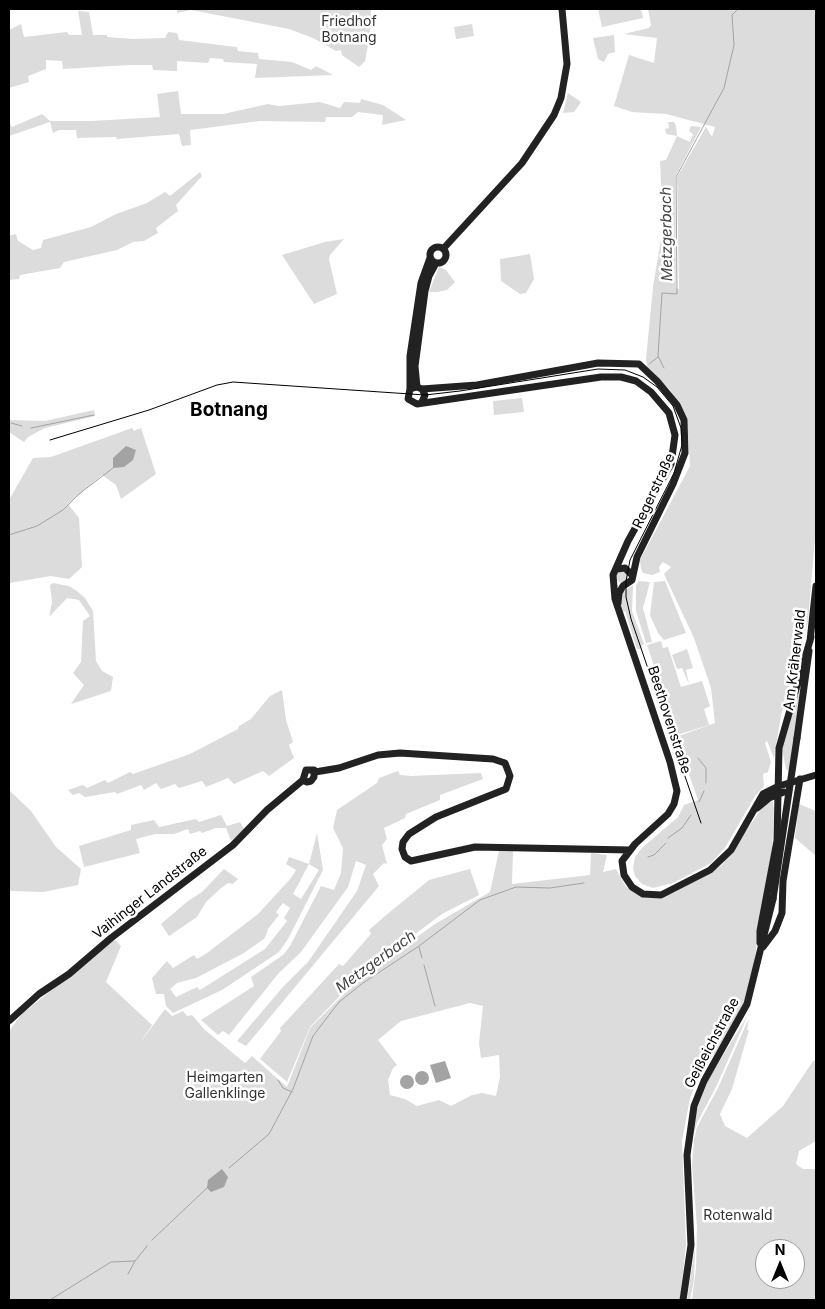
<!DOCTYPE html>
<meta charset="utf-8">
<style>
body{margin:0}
#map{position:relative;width:825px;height:1309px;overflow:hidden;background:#fff;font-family:Inter,sans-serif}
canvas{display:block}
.frame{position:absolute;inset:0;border:10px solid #000;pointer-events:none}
.north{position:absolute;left:755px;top:1239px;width:50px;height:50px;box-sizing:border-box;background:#fff;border:1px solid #999;border-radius:50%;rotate:0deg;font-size:14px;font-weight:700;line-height:20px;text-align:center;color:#000}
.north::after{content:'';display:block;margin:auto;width:18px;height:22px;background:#000;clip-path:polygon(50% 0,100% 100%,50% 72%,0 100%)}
</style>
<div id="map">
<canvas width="825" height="1309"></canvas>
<div class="frame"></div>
<div class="north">N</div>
</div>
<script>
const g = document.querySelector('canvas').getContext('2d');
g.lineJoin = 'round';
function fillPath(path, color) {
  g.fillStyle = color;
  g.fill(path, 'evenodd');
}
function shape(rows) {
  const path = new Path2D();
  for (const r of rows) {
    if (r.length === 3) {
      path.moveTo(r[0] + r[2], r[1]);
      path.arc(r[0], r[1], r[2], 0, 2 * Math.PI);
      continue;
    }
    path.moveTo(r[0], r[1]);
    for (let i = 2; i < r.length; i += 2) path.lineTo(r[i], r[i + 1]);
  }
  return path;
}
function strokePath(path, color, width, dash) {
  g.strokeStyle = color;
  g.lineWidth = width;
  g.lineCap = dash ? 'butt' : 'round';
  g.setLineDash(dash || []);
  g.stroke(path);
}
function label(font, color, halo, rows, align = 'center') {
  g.font = font + ' Inter,sans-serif';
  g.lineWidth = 5;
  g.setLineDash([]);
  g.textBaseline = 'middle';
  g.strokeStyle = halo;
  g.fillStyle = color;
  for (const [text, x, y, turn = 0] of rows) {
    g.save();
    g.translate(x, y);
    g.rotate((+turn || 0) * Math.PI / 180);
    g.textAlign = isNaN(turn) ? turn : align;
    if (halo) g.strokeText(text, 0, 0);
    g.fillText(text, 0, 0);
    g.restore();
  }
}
fillPath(shape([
 [177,9,371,9,370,35,365,61,359,67,342,55,341,50,336,51,313,38,289,29,191,10,177,13],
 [598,9,641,9,643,18,602,27],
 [648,9,816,9,816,527,808,622,781,715,774,758,767,741,765,743,771,762,768,772,763,774,764,786,755,796,725,848,711,863,673,883,653,888,642,884,635,876,633,868,635,857,642,848,678,817,684,805,698,800,676,737,715,723,711,688,694,638,664,574,671,567,663,562,659,567,660,572,652,575,643,573,641,569,640,560,690,466,687,419,670,390,647,368,646,359,653,287,663,227,660,161,666,160,677,136,666,134,665,129,669,128,668,122,674,122,676,126,677,136,690,142,693,134,689,131,691,126,701,127,675,177,676,288,679,289,677,177,706,127,712,137,715,127,666,114,632,112,614,106,629,55,654,63,657,38,624,34,649,28,651,25],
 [78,11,89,12,93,35,107,35,107,37,133,39,165,38,168,32,177,33,179,40,237,47,238,51,258,53,259,59,292,62,311,70,316,66,333,75,255,78,257,64,224,62,223,59,210,58,208,63,177,61,177,71,153,70,152,65,129,65,63,69,62,61,46,60,46,69,28,76,29,82,9,88,9,30,21,24,24,37,67,32,69,35,82,35],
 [472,24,474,36,456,39,454,27],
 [614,35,615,52,608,54,604,62,598,59,593,38],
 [178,91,181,114,223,114,268,104,279,106,320,102,340,108,344,102,360,103,361,99,383,105,406,120,382,125,383,115,358,112,352,117,326,117,325,122,260,121,190,130,191,145,182,146,179,134,117,139,116,137,77,138,76,130,59,130,53,133,50,122,9,136,9,121,12,127,42,114,50,121,92,121,160,117,157,94],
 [568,93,581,102,574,112,563,113],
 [200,172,202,176,176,205,178,211,156,228,158,233,144,241,133,242,117,250,64,262,60,268,20,275,19,279,9,280,9,236,16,234,18,241,33,250,41,248,43,240,91,227,116,214,147,203,165,192,170,196],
 [344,239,330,255,329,259,337,294,314,304,282,255,325,242],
 [530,254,534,279,526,293,520,294,501,281,500,259],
 [439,267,446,270,455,282,447,290,437,292,429,292],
 [522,398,524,412,494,415,493,401],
 [94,410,95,416,45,428,28,437,24,442,9,432,9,420,45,421],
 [132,428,134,431,141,428,156,474,121,499,116,485,102,475,68,504,79,518,82,567,69,579,51,576,9,583,9,500,33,458,51,457],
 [622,577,6],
 [639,581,650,582,643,608,652,642,646,643,636,611,636,585],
 [665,581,686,633,664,640,658,633,650,615,654,582],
 [53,583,69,586,77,591,85,598,93,611,96,661,102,671,113,677,111,691,71,704,84,685,73,673,81,662,83,621,90,616,79,600,67,598,49,617,52,602,50,585],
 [633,585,632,611,644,644,641,646,642,649,637,649,625,611,623,612,621,607,622,593],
 [661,641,663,648,668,647,681,687,702,681,710,706,704,709,709,725,677,735,647,645],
 [687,649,693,668,686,670,689,684,682,668,677,669,672,655],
 [798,689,800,689,789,771,786,769,782,749],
 [282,690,286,720,293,742,289,745,294,758,269,776,263,771,234,784,228,778,206,787,202,781,179,788,175,784,161,789,156,783,144,790,141,785,117,794,115,792,85,797,79,793,73,795,68,790,83,785,87,788,105,780,108,783,130,772,133,774,190,754,238,729,239,726,251,719,270,696],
 [398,771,400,775,411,776,481,773,483,779,440,795,440,800,406,814,405,818,384,828,387,839,382,845,387,864,384,863,373,874,379,886,246,1046,237,1041,282,988,308,962,357,891,366,865,356,861,348,887,301,952,278,974,229,1035,223,1031,218,1035,201,1020,254,986,251,977,283,955,290,946,321,886,334,890,341,873,343,848,333,828,337,810,377,783,379,778],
 [9,790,31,811,56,847,81,869,78,885,43,892,9,891],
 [770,801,773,802,774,810,772,852,750,986,746,998,723,1042,700,1074,690,1098,682,1141,686,1245,680,1300,9,1300,9,1031,22,1014,114,939,121,946,106,982,152,1025,140,1043,165,1009,172,1016,183,1011,187,1016,192,1015,205,1030,245,1063,252,1056,287,1087,310,1028,361,977,435,924,490,892,499,851,513,851,512,884,590,875,591,853,607,855,603,872,616,869,626,887,646,898,660,898,675,892,722,865,764,805],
 [470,1003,483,1006,479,1043,481,1058,499,1055,500,1077,496,1096,482,1093,472,1095,451,1106,439,1100,417,1106,405,1099,390,1095,388,1080,393,1068,397,1065,378,1040,401,1021],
 [799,804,816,811,816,856,795,838],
 [221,815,227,826,240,822,244,829,231,841,226,828,216,828,202,833,200,831,190,834,188,829,174,834,155,834,136,839,140,853,84,867,79,846,131,830,131,825,154,820,159,827,196,819,199,822],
 [317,833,323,870,288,939,279,952,222,990,173,1013,166,1006,164,994,156,994,152,978,167,961,173,968,194,955,197,959,207,953,258,914,291,878,296,870,286,864,289,857,309,864],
 [309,864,319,870,301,899,293,894],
 [283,903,290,908,284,918,287,921,265,949,200,990,197,987,176,997,170,989,177,983,196,978,244,953,265,938,268,929,279,915,276,912],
 [224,869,238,879,233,884,228,883,220,889,206,902,197,917,169,936,161,924,188,901,202,892],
 [470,869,479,895,442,914,359,976,310,1027,287,1082,260,1059,281,1031,280,1028,339,964,343,966,371,934,369,930,385,916,429,880],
 [748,1015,716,1087,697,1123,692,1140,695,1115,709,1078],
 [749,1018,747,1030,749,1030,732,1089,720,1114,725,1126,747,1138,783,1106,813,1061,816,1060,816,1141,799,1151,796,1164,803,1169,816,1169,816,1300,692,1300,696,1268,697,1226,692,1166,694,1139,697,1127,718,1088],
 [765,1249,795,1249,795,1279,765,1279],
 [695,1247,694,1280,690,1300,687,1300]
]), '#dcdcdc');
fillPath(shape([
 [126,446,136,450,133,460,124,467,113,468,113,458],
 [445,1061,451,1078,436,1083,430,1065],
 [422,1078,7],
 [407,1082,7],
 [222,1169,228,1177,224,1187,211,1192,207,1188,208,1180]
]), '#a3a3a3');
strokePath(shape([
 [649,364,658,357],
 [664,368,658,356,662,293,677,294,676,177,724,88,734,45,732,15,738,9],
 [11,423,22,426],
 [31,428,94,415],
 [9,535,37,526,63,510,79,494,113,468],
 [698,758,706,768,706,783],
 [699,802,704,791],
 [668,838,682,828,691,815],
 [648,857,654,855,666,843],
 [419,947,422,958],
 [424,965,435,1006],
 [278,1080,283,1088,292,1092],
 [229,1168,269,1134,293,1089,313,1036,339,1002,363,983,419,946,480,900,516,887,550,888,584,883],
 [152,1240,207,1188],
 [128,1274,135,1261],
 [50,1300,111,1262,135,1261,147,1246]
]), '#a3a3a3', 1);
strokePath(shape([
 [438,255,8],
 [443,249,522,163,554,115,561,98,567,64,562,9],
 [417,387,415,366,425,291,429,276,436,263],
 [410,389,410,356,421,283,430,258],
 [422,389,477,385,598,363,639,364,657,381,677,405,684,420,685,453,673,484,637,557,632,580,623,586,619,593,618,603],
 [422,402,425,395,422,389,417,387,410,389,408,399,417,404,601,377,621,377,636,381,651,392,669,413,675,435,671,464,628,541,613,575,615,599,670,762,677,791,674,804,668,814,635,844,622,861,624,875,632,887,643,894,661,895,710,870,731,850,763,794,779,786,816,775],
 [617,569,625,568,632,575],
 [810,641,816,586],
 [797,738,809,651],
 [315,772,339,768,378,755,400,753,493,759,505,763,510,776,506,789,436,817,409,834,403,842,402,849,405,857,411,861,475,847,630,850],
 [800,779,783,881,782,913,775,931,763,947,760,943,760,931,777,841,779,748,811,637],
 [757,808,769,798,784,792],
 [9,1021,39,994,69,974,111,938,233,845,267,810,303,780,306,770,314,770,314,777,311,781,307,782,303,780],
 [683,1300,691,1245,687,1155,694,1106,704,1081,747,1004,773,899]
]), '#222', 7);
strokePath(shape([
 [50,440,149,410,217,385,233,382,425,395,460,391,598,369,625,370,643,377,657,387,673,406,681,428,682,445,674,473,630,560,626,581,626,597,631,619,701,823]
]), '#000', 1);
strokePath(shape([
 [773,899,797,738]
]), '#222', 7);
label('14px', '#333', '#fff', [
 ["Friedhof",349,22],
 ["Botnang",349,38],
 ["Heimgarten",225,1078],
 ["Gallenklinge",225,1094],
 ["Rotenwald",738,1216]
]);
label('14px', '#000', '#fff', [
 ["Regerstraße",654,491,-65],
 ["Am Kräherwald",795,660,-83],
 ["Beethovenstraße",669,720,72],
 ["Vaihinger Landstraße",150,893,-38],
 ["Geißeichstraße",712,1043,-62]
]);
label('italic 15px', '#444', '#fff', [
 ["Metzgerbach",667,234,-91],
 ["Metzgerbach",376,962,-36]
]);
label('bold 19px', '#000', '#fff', [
 ["Botnang",229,410]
]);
</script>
